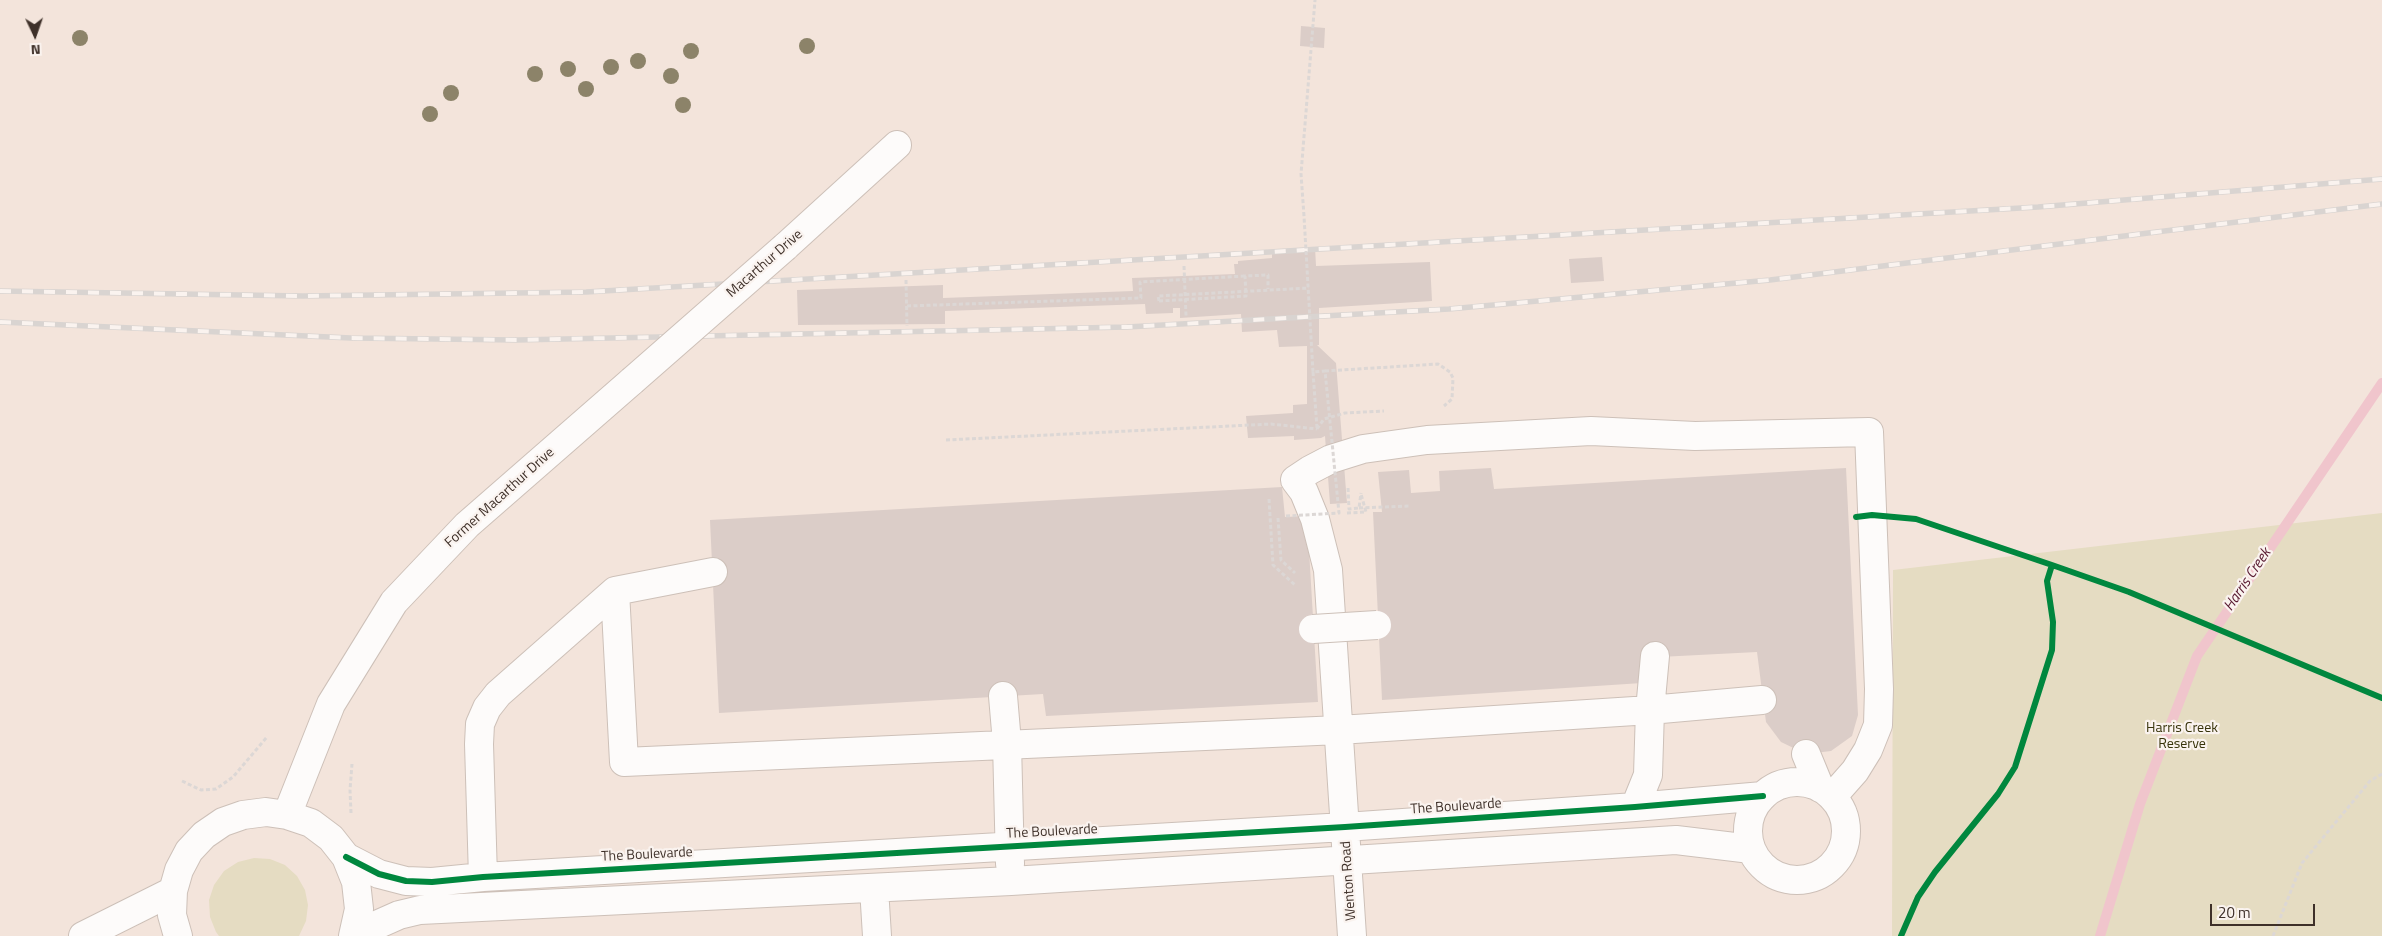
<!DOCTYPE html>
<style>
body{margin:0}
#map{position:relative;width:2382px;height:936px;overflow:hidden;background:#f3e4db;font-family:"Titillium Web",sans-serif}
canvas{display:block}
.north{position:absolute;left:10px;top:10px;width:50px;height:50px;-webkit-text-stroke:4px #faf3ef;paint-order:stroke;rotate:177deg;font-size:14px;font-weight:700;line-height:20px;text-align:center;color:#3e3029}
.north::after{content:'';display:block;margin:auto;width:18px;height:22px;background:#3e3029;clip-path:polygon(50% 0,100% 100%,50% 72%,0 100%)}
.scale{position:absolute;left:2210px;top:904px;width:105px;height:22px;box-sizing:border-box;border:2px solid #3e3029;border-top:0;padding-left:6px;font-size:15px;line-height:18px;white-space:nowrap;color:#3e3029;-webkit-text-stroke:4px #faf3ef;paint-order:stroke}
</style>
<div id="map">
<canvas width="2382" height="936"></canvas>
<div class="north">N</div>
<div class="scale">20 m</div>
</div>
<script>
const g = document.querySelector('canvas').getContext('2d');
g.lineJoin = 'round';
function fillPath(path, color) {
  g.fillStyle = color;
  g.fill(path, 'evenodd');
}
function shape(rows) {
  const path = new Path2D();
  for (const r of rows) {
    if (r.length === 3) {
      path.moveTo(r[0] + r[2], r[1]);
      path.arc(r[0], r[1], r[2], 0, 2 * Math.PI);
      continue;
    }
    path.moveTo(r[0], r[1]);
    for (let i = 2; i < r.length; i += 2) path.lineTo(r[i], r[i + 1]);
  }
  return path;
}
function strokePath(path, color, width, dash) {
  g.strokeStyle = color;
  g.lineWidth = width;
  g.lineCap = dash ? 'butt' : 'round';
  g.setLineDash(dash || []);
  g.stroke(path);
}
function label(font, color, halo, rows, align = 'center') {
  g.font = font + ' "Titillium Web",sans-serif';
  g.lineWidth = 4.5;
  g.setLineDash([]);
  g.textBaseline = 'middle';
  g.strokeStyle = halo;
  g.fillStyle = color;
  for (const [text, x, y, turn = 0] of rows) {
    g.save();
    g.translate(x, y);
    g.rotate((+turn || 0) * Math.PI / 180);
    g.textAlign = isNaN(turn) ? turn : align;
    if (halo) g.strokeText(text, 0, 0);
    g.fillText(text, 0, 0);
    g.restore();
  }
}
fillPath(shape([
 [2382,513,2382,936,1892,936,1893,570],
 [254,858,270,859,285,865,297,876,305,890,308,905,306,921,299,936,219,936,216,932,210,917,209,900,214,885,224,871,238,862]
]), '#e5dcc2');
strokePath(shape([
 [2100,936,2140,804,2197,656,2382,383]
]), '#f0c5cc', 10);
fillPath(shape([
 [1301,26,1325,28,1324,48,1300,46],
 [1315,247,1316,266,1430,262,1432,301,1319,308,1319,345,1317,345,1336,363,1347,503,1330,504,1325,436,1321,438,1294,440,1294,436,1248,438,1246,416,1293,413,1293,405,1307,404,1307,346,1279,347,1277,330,1242,332,1241,314,1180,318,1180,308,1173,308,1173,313,1146,314,1145,304,945,311,945,324,798,325,797,290,943,285,943,298,1133,291,1132,278,1235,274,1234,264,1238,264,1238,261,1272,258,1272,250],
 [1602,257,1604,281,1571,283,1569,259],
 [1491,468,1494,489,1846,468,1858,715,1852,736,1831,751,1806,754,1781,742,1766,722,1757,652,1640,658,1642,683,1382,700,1373,512,1382,512,1378,472,1409,470,1411,493,1440,491,1439,471],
 [1282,487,1285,517,1307,516,1318,702,1046,716,1043,694,719,713,710,520]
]), '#dbcdc8');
const minor = shape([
 [785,247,897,145],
 [615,591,624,762,1339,730,1650,710,1762,700],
 [1003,696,1007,743,1010,864],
 [1806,754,1820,788],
 [1797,831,49],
 [1635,807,1648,775,1650,710,1655,656],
 [287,815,331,704,394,602,467,525,632,381],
 [346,857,379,874,406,881,432,882,483,877,1345,827,1635,807,1763,796],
 [483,877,479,744,480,724,487,708,498,694,615,591,713,572],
 [874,888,877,936],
 [354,935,399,915,420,910,1011,881,1676,840,1751,849],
 [83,936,173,891],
 [178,936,172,915,173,891,179,870,189,851,204,835,223,822,243,815,266,812,287,815,311,823,331,838,346,857,356,882,359,909,353,936],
 [1352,936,1328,570,1315,519,1304,492,1295,480,1310,470,1331,459,1363,449,1427,440,1591,431,1695,436,1869,432,1879,689,1878,725,1868,750,1855,771,1832,797]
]);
strokePath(minor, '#cdc0b8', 30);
strokePath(shape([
 [1304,216,1301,174,1315,0],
 [1184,266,1186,316],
 [906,280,907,326],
 [1159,301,1158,296,1309,288],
 [907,306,1141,298,1140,282,1245,276],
 [1325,371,1438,364,1450,372,1453,378,1452,399,1444,406],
 [1313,372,1317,428],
 [1317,429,1324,419,1345,413,1384,411],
 [946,440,1271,424,1317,429],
 [1348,488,1349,509,1359,508,1361,493],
 [1269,499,1273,565,1295,585],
 [1359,508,1411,506],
 [1347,513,1366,512,1361,494],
 [1278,518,1281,560,1295,573],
 [182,781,201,790,216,789,233,777,267,737],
 [351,813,350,790,352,764],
 [2273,936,2302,863,2370,781,2382,774]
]), '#dcd7d5', 3, [4, 2.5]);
strokePath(minor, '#fdfbfa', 28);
const rail = shape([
 [0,291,303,296,586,292,2038,207,2382,179],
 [0,322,351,338,517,340,1127,327,1449,309,1770,280,2382,204]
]);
strokePath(rail, '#d9d4d1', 5.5);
strokePath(rail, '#faf3ef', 4, [11]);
const minorBridge = shape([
 [632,381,785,247],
 [1313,629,1377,625]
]);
strokePath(minorBridge, '#cdc0b8', 30, []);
strokePath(shape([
 [1159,301,1246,296,1245,276,1268,275,1268,289],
 [1286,516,1339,513,1325,371,1313,372,1304,216]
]), '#dcd7d5', 3, [4, 2.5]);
strokePath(minorBridge, '#fdfbfa', 28);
strokePath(shape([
 [1856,517,1872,515,1916,519,2052,565,2129,592,2382,698],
 [346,857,379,874,406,881,432,882,483,877,1345,827,1635,807,1763,796],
 [1901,936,1918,897,1935,872,1998,794,2015,767,2052,650,2053,622,2047,581,2052,565]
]), '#00873e', 6);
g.fillStyle = '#8c8369';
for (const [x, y] of [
 [80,38],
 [807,46],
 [691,51],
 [638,61],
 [611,67],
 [568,69],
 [535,74],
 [671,76],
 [586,89],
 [451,93],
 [683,105],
 [430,114]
]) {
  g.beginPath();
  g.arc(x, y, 8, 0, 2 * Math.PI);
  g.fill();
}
label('14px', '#3e3029', '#faf3ef', [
 ["Macarthur Drive",765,264,-41],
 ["Former Macarthur Drive",500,498,-42],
 ["The Boulevarde",1456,807,-4],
 ["The Boulevarde",1052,832,-3],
 ["The Boulevarde",647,855,-3],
 ["Wenton Road",1349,881,-94]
]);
label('14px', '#38340c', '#faf3ef', [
 ["Harris Creek",2182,729],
 ["Reserve",2182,745]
]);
label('italic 15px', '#57182f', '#faf3ef', [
 ["Harris Creek",2248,580,-56]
]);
</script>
